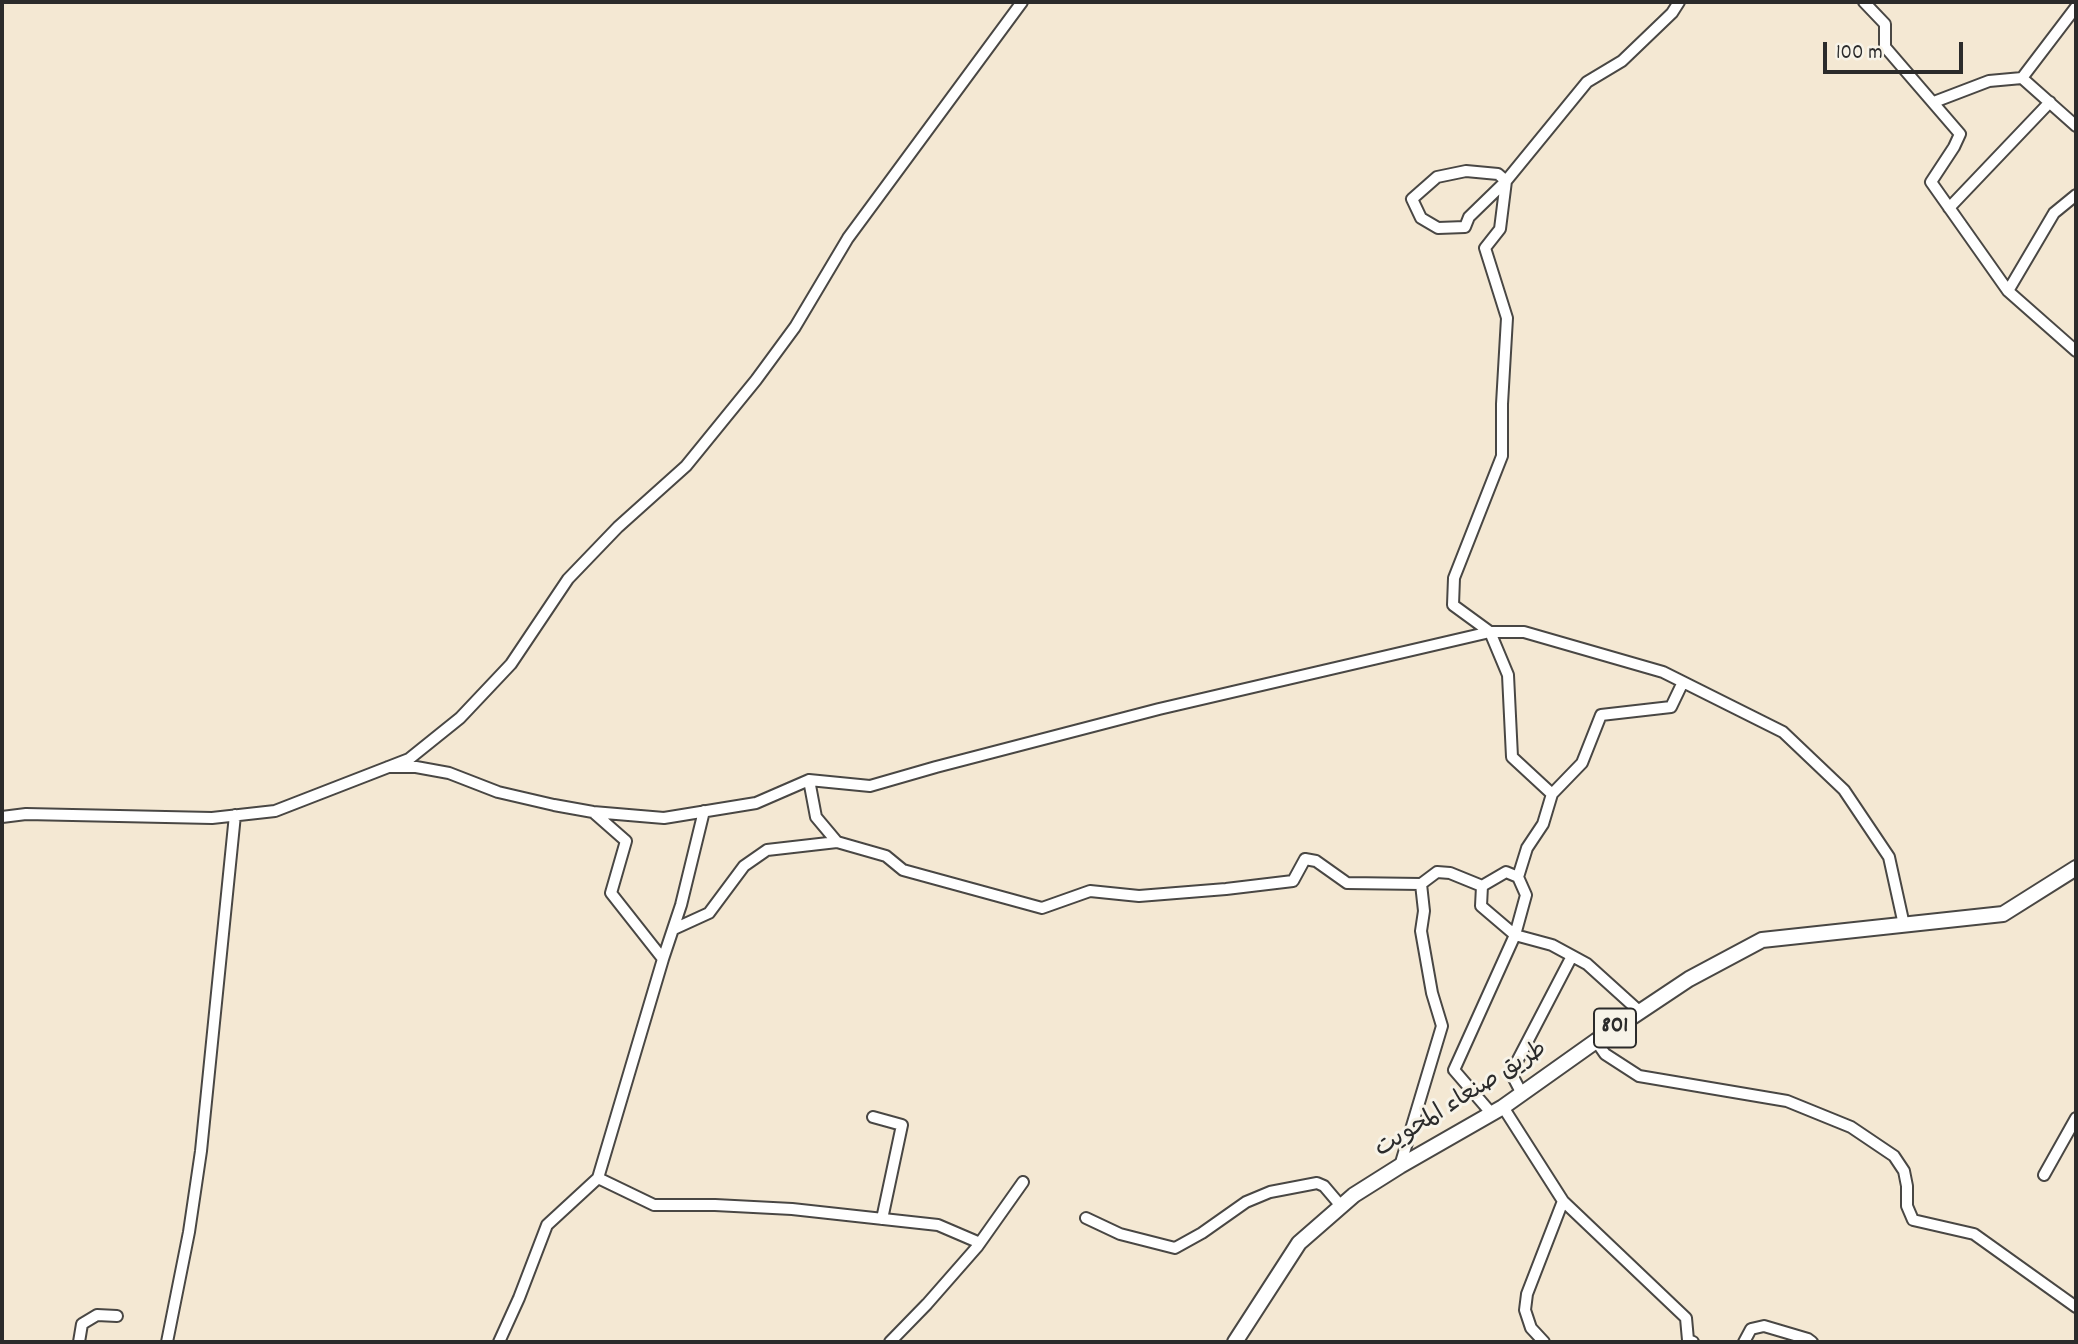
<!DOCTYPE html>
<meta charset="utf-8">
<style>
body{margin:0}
#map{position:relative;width:2078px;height:1344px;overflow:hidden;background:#f4e8d3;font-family:Dekko,sans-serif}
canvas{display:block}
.frame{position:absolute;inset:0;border:4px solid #2b2b2b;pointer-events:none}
.scale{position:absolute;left:1823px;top:42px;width:140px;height:32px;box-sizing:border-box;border:4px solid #2b2b2b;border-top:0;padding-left:9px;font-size:21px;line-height:24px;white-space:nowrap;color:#2b2b2b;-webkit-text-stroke:5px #f7f3e8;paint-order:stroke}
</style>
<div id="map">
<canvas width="2078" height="1344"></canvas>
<div class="frame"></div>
<div class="scale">100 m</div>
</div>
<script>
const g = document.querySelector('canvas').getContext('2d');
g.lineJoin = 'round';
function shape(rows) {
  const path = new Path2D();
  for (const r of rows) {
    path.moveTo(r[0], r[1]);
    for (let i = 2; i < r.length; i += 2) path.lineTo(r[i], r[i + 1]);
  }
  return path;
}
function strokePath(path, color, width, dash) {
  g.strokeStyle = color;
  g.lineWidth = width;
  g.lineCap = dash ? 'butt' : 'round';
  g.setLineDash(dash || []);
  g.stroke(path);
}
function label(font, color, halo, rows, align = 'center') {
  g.font = font + ' Dekko,"Playpen Sans Arabic",sans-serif';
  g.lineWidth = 6;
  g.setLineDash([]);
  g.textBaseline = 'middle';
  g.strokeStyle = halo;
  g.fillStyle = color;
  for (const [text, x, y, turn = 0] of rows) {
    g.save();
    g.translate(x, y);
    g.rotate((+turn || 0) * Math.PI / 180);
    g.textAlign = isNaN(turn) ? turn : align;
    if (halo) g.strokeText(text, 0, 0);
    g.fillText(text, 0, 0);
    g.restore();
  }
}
const minor = shape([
 [1864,2,1885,24,1885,47,1960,134,1954,147,1931,182,2008,291,2076,351],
 [2022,78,2076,7],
 [1934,102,1989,81,2022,78,2076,126],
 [1949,208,2050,102],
 [2008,291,2054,213,2076,195],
 [388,767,416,767,449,773,498,792,554,805,593,812,664,818,756,803,809,780,870,786,936,767,1159,709,1490,632,1524,632,1663,672,1783,732,1844,790,1889,857,1904,925],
 [809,780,816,817,837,842],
 [1552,794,1512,757,1508,675,1490,632,1453,605,1454,578,1502,456,1502,404,1507,318,1485,248,1500,229,1506,181,1498,174,1466,171,1437,177,1412,199,1421,218,1438,228,1465,227,1469,217,1506,181,1587,82,1622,61,1672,13,1679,2],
 [593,812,626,841,611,893,663,959],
 [2,817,26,814,212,818,275,811,409,759,460,718,511,664,568,579,618,527,686,466,756,380,795,327,848,238,1022,2],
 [1518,877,1527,848,1543,824,1552,794,1582,763,1601,715,1671,707,1683,682],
 [1482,886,1506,872,1518,877,1526,895,1515,935,1454,1070,1492,1114],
 [674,929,709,913,744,866,767,850,837,842,886,856,903,870,1042,908,1090,891,1139,896,1226,889,1293,881,1305,859,1316,861,1347,883,1421,884],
 [1596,1041,1605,1054,1639,1076,1787,1101,1851,1127,1894,1156,1904,1171,1907,1186,1907,1206,1913,1220,1974,1234,2076,1307],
 [1522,1094,1511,1073,1572,956],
 [1503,1107,1563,1201,1527,1294,1525,1310,1531,1328,1544,1342],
 [873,1117,902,1125,882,1219],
 [1400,1166,1442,1026,1432,993,1421,931,1424,911,1421,884,1437,872,1450,873,1482,886,1481,906,1515,935,1552,945,1587,964,1639,1011],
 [2044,1175,2076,1118],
 [598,1178,654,1205,715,1205,792,1209,938,1225,980,1243],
 [1563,1201,1686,1318,1688,1340,1693,1342],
 [1086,1218,1120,1234,1175,1248,1202,1233,1246,1202,1270,1192,1317,1183,1324,1186,1341,1206],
 [79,1342,82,1324,97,1315,117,1316],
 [167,1342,189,1232,201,1151,235,815],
 [499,1342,519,1298,547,1225,598,1178,663,959,681,905,704,811],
 [890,1342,927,1304,977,1247,1023,1182],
 [1744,1342,1751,1329,1764,1326,1808,1339,1812,1342]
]);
const major = shape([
 [1235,1342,1299,1243,1354,1195,1400,1166,1503,1107,1596,1041,1689,979,1762,940,2003,914,2076,868]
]);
strokePath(minor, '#494744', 14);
strokePath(major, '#494744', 18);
strokePath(minor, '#fff', 10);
strokePath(major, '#fff', 14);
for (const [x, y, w] of [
 [1615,1028,42]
]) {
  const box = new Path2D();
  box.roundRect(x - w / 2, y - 19.5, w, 39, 5);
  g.fillStyle = '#f7f3e8';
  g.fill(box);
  strokePath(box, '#2b2b2b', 2);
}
label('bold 23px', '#2b2b2b', null, [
 ["801",1615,1028]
]);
label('24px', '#2b2b2b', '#f7f3e8', [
 ["طريق صنعاء المحويت",1462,1101,-32]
]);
</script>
